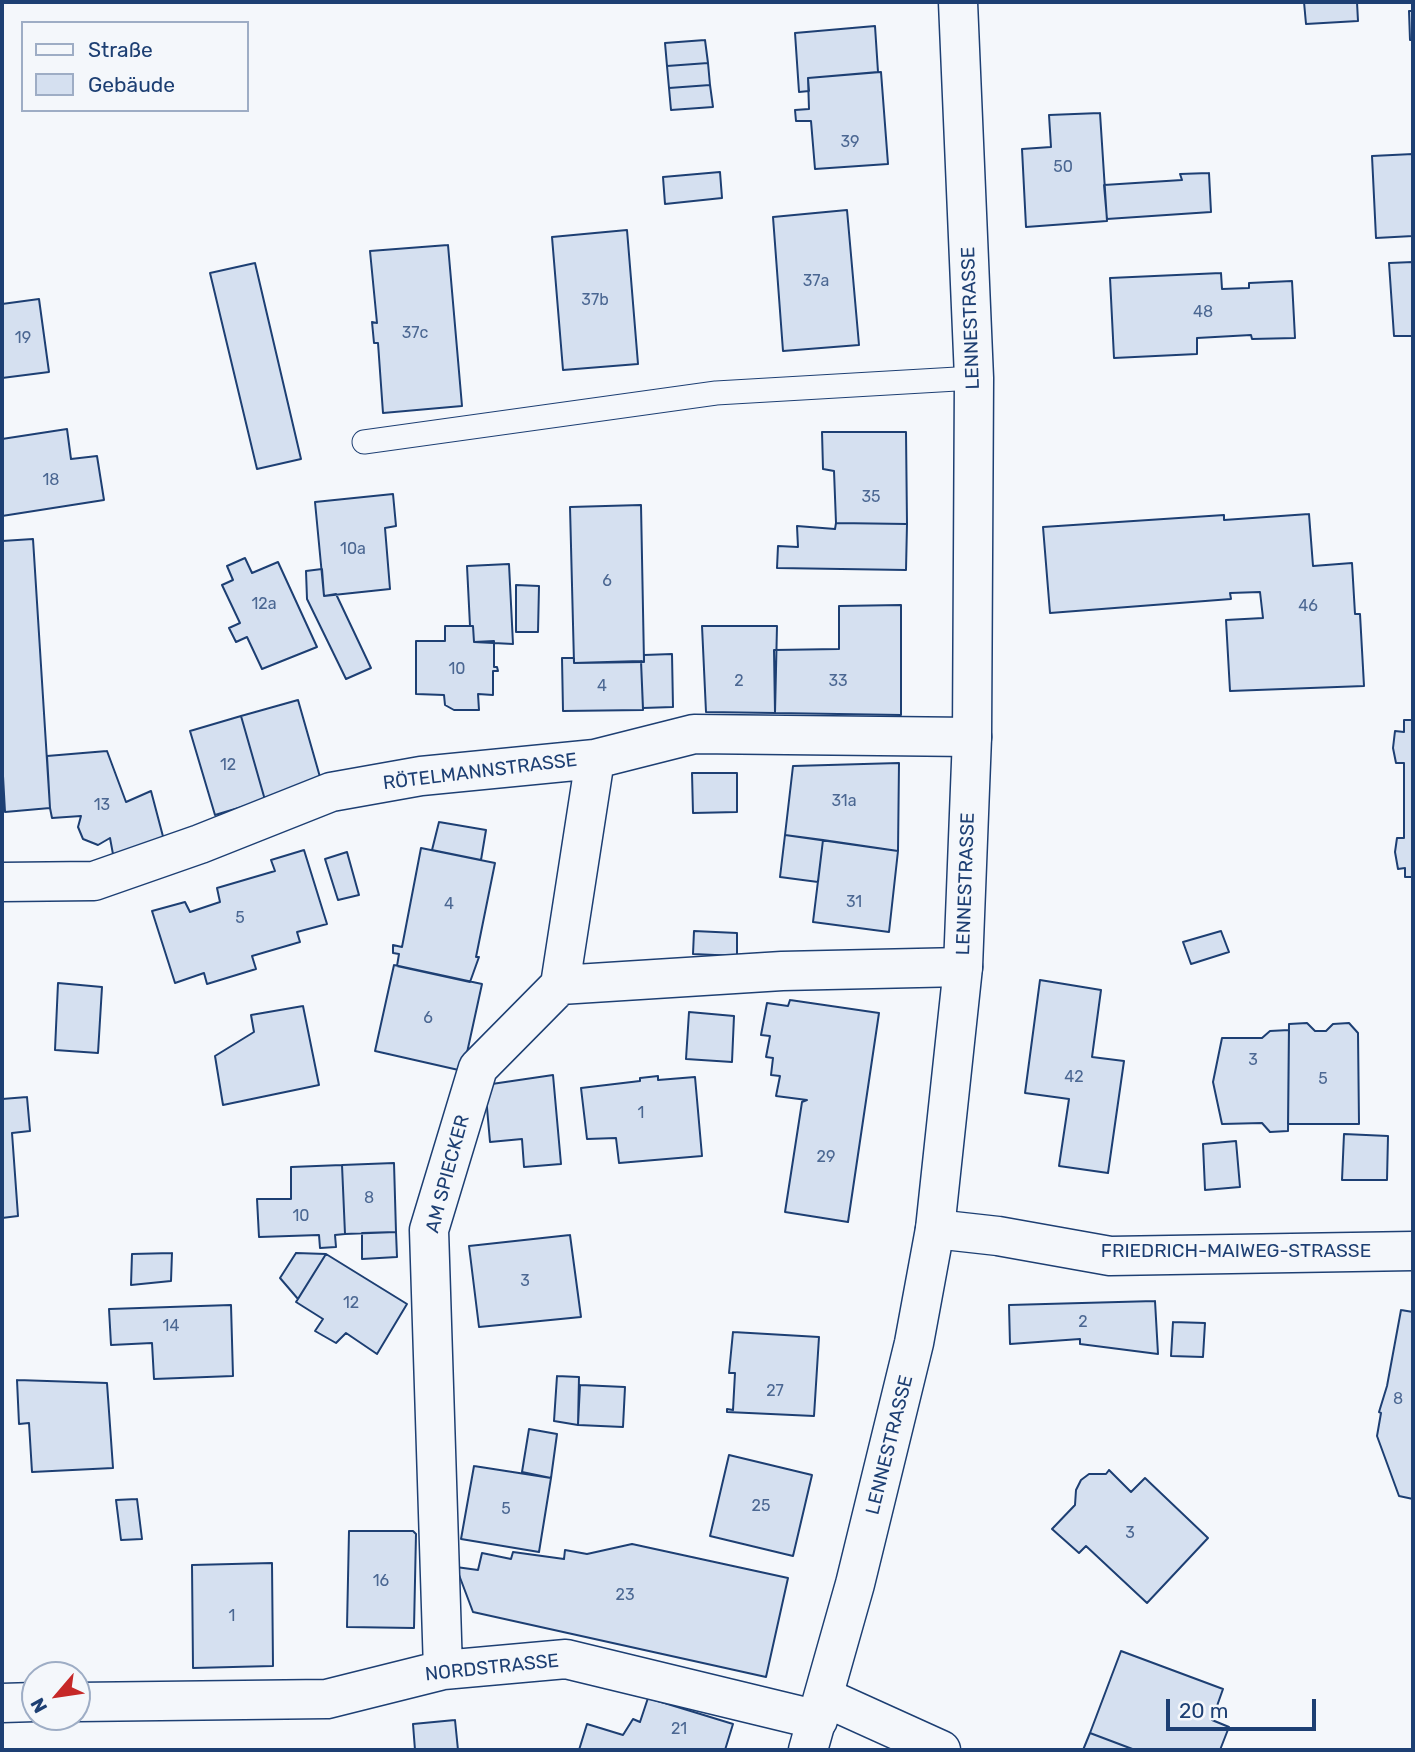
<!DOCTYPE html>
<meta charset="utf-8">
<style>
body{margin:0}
#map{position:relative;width:1415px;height:1752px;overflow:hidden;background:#f4f7fb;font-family:Rubik,sans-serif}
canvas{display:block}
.frame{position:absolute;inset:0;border:4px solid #1d3f73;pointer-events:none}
.legend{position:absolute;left:21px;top:21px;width:228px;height:91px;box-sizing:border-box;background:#f4f7fb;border:2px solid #9eadc5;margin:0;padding:9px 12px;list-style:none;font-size:21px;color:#1d3f73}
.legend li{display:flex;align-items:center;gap:14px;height:35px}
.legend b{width:35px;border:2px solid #9eadc5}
.north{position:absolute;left:21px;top:1661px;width:70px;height:70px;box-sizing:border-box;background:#f4f7fb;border:2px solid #9eadc5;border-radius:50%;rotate:241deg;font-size:19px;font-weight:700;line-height:28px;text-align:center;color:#1d3f73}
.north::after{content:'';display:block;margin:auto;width:24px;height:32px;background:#c62828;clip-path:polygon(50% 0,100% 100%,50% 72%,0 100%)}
.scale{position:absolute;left:1166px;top:1699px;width:150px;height:32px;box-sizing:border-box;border:4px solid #1d3f73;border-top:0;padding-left:9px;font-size:21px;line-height:24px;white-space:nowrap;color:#1d3f73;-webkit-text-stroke:5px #f4f7fb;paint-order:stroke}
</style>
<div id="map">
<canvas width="1415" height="1752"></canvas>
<div class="frame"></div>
<ul class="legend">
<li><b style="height:9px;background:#f4f7fb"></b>Straße</li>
<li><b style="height:19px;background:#d5e0f0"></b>Gebäude</li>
</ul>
<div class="north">N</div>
<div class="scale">20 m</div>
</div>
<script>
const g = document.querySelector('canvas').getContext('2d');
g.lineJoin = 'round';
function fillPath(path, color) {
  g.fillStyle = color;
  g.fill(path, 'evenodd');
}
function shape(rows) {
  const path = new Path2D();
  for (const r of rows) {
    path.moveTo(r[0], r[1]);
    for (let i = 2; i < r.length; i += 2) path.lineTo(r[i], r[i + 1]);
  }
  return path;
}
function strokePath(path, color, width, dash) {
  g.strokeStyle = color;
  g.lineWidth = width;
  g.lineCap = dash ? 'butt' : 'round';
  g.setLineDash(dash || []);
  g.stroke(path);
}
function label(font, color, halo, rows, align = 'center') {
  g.font = font + ' Rubik,sans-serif';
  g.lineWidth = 5;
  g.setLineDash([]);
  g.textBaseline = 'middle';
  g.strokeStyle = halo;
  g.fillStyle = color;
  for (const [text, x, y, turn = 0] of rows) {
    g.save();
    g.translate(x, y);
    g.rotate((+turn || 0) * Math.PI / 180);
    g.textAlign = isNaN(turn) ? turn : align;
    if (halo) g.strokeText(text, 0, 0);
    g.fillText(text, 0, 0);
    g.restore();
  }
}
const building = shape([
 [1304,2,1357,2,1358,21,1306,24,1304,2],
 [1409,11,1413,11,1413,40,1410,40,1409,11],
 [875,26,878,72,808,78,809,91,799,92,795,33,875,26],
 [705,40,708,63,667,66,665,43,705,40],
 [708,63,710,85,669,88,667,66,708,63],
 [881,72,888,164,815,169,811,121,796,121,795,110,809,109,808,78,881,72],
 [710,85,713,107,671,110,669,88,710,85],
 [1100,113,1107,221,1026,227,1022,149,1051,147,1049,115,1100,113],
 [1413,154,1413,236,1376,238,1372,156,1413,154],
 [720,172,722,198,665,204,663,177,720,172],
 [1209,173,1211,212,1107,219,1104,185,1182,180,1180,174,1209,173],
 [847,210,859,345,783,351,773,217,847,210],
 [627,230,638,364,563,370,552,237,627,230],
 [448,245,462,406,383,413,378,343,374,343,372,322,377,323,370,251,448,245],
 [1413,262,1413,336,1394,336,1389,263,1413,262],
 [255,263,301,459,257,469,210,273,255,263],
 [1221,273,1222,289,1249,288,1249,283,1292,281,1295,338,1252,339,1251,335,1197,338,1197,354,1114,358,1110,278,1221,273],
 [39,299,49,372,2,378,2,304,39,299],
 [67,429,71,459,97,456,104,500,2,516,2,439,67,429],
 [822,432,906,432,907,524,836,523,834,471,823,469,822,432],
 [393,494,396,526,385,528,390,589,324,596,315,502,393,494],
 [641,505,644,662,574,663,570,507,641,505],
 [1309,514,1313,566,1352,563,1355,614,1360,614,1364,686,1230,691,1226,620,1263,618,1260,592,1230,593,1231,599,1050,613,1043,527,1224,515,1224,520,1309,514],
 [836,523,907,524,906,570,777,568,778,546,798,547,797,526,835,529,836,523],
 [33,539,50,808,5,812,2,758,2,541,33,539],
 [245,558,252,573,278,562,317,647,262,669,247,637,236,642,229,628,240,623,222,585,233,580,227,566,245,558],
 [509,564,513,644,474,642,473,626,470,626,467,566,509,564],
 [322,569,324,596,336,594,371,668,346,679,307,599,306,571,322,569],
 [516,585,539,586,538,632,516,632,516,585],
 [901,605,901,715,775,713,774,650,839,649,839,606,901,605],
 [445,626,473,626,474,642,494,641,494,667,497,667,498,671,493,671,493,695,478,694,479,710,454,710,445,705,444,695,416,694,416,641,445,641,445,626],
 [702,626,777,626,775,713,706,712,702,626],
 [672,654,673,707,643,708,641,661,644,662,644,655,672,654],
 [562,658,574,658,574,663,641,661,643,710,563,711,562,658],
 [298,700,322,784,265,800,241,716,298,700],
 [241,716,265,800,215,815,190,731,241,716],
 [1404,720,1413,720,1413,877,1405,877,1405,868,1398,869,1395,852,1397,838,1404,838,1404,763,1396,763,1393,748,1395,731,1404,732,1404,720],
 [107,751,126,802,151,791,165,844,115,865,110,838,98,845,83,839,78,827,81,816,52,818,50,808,47,756,107,751],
 [899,763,898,851,785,835,793,766,899,763],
 [692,773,737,773,737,812,693,813,692,773],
 [439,822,486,830,481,860,432,850,439,822],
 [785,835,823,840,818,882,780,877,785,835],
 [823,840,898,851,889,932,813,922,823,840],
 [421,848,495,863,476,957,479,957,470,982,397,966,399,954,393,953,393,945,402,947,421,848],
 [304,850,327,924,297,932,300,942,252,956,256,969,207,984,204,973,175,983,152,911,185,902,190,912,220,902,217,888,275,871,271,860,304,850],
 [347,852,359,895,338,900,325,859,347,852],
 [694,931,737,933,737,956,693,954,694,931],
 [1221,931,1229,952,1191,964,1183,942,1221,931],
 [394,965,482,984,463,1071,375,1051,394,965],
 [1040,980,1101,990,1092,1057,1124,1061,1108,1173,1059,1166,1069,1099,1025,1093,1040,980],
 [58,983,102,987,98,1053,55,1050,58,983],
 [790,1000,879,1013,848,1222,785,1212,802,1102,807,1100,776,1096,780,1076,771,1075,773,1058,766,1057,770,1036,761,1035,767,1003,788,1006,790,1000],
 [303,1006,319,1085,223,1105,215,1056,254,1032,251,1015,303,1006],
 [689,1012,734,1016,732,1062,686,1059,689,1012],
 [1307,1023,1315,1031,1326,1031,1333,1024,1349,1023,1358,1033,1359,1124,1288,1124,1289,1024,1307,1023],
 [1289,1030,1288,1131,1270,1132,1262,1123,1222,1124,1213,1082,1222,1038,1262,1038,1270,1031,1289,1030],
 [553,1075,561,1164,524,1167,522,1139,490,1142,485,1085,553,1075],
 [658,1076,658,1080,695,1077,702,1156,619,1163,616,1138,587,1139,581,1088,640,1081,640,1078,658,1076],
 [27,1097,30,1131,12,1133,18,1216,2,1218,2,1099,27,1097],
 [1344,1134,1388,1136,1387,1180,1342,1180,1344,1134],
 [1236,1141,1240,1187,1205,1190,1203,1144,1236,1141],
 [394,1163,396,1232,345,1234,342,1165,394,1163],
 [342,1165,345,1234,335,1235,336,1247,320,1248,319,1235,259,1237,257,1199,291,1199,291,1167,342,1165],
 [396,1232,397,1257,362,1259,362,1233,396,1232],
 [570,1235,581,1317,479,1327,469,1246,570,1235],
 [172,1253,171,1281,131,1285,132,1254,172,1253],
 [296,1253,326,1254,298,1299,280,1278,296,1253],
 [326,1254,407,1304,377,1354,346,1333,336,1343,315,1331,323,1319,296,1302,326,1254],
 [1155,1301,1158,1354,1080,1344,1080,1339,1010,1344,1009,1305,1155,1301],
 [231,1305,233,1376,154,1379,152,1343,111,1345,109,1309,231,1305],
 [1401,1310,1413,1312,1413,1499,1399,1496,1377,1436,1381,1413,1379,1412,1387,1386,1401,1310],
 [1173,1322,1205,1323,1203,1357,1171,1356,1173,1322],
 [733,1332,819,1337,814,1416,727,1412,727,1409,733,1410,735,1373,729,1373,733,1332],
 [557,1376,579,1377,578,1425,554,1421,557,1376],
 [17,1380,107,1383,113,1468,32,1472,29,1423,19,1424,17,1380],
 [580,1385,625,1387,623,1427,578,1425,580,1385],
 [529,1429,557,1434,551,1478,522,1472,529,1429],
 [729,1455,812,1475,793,1556,710,1536,729,1455],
 [474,1466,551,1478,539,1552,461,1539,474,1466],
 [1109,1470,1131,1492,1145,1478,1208,1538,1147,1603,1086,1546,1079,1553,1052,1529,1075,1505,1076,1490,1081,1480,1089,1474,1106,1474,1109,1470],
 [137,1499,142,1539,121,1540,116,1500,137,1499],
 [349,1531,413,1531,416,1534,414,1628,347,1627,349,1531],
 [632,1544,788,1578,766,1677,473,1612,456,1567,478,1570,482,1553,511,1559,513,1552,564,1559,565,1550,587,1554,632,1544],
 [272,1563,273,1666,193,1668,192,1565,272,1563],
 [1121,1651,1223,1689,1212,1720,1229,1727,1220,1750,1135,1750,1090,1733,1121,1651],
 [648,1698,733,1724,725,1750,579,1750,587,1724,623,1735,633,1719,640,1722,648,1698],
 [455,1720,458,1750,415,1750,413,1724,455,1720],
 [1090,1733,1135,1750,1083,1750,1090,1733]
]);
fillPath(building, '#d5e0f0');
strokePath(building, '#1d3f73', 2);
const lane = shape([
 [364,442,716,393,974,378]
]);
const street = shape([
 [2,882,94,881,200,844,331,792,421,776,595,759,694,734,972,737],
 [560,985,782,971,963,967],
 [443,1670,429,1230,478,1068,560,985,595,759],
 [824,1697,941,1750],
 [77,1702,327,1699,443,1670,566,1659,818,1720],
 [2,1703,35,1702]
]);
const secondary = shape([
 [935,1229,998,1236,1110,1256,1413,1251]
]);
const primary = shape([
 [808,1750,855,1584,914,1343,935,1229,963,967,972,737,974,378,958,2]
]);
strokePath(lane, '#1d3f73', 25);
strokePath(street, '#1d3f73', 41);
strokePath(secondary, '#1d3f73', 41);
strokePath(primary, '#1d3f73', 41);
strokePath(lane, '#f4f7fb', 23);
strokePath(street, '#f4f7fb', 38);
strokePath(secondary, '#f4f7fb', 38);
strokePath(primary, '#f4f7fb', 38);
label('16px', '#4b6792', null, [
 ["39",850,142],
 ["50",1063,167],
 ["37a",816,281],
 ["37b",595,300],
 ["48",1203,312],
 ["37c",415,333],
 ["19",23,338],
 ["18",51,480],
 ["35",871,497],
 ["10a",353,549],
 ["6",607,581],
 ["12a",264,604],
 ["46",1308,606],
 ["10",457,669],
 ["2",739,681],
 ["33",838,681],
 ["4",602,686],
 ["12",228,765],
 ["31a",844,801],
 ["13",102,805],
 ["31",854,902],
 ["4",449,904],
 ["5",240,918],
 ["6",428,1018],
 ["3",1253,1060],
 ["42",1074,1077],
 ["5",1323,1079],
 ["1",641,1113],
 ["29",826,1157],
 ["8",369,1198],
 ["10",301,1216],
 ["3",525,1281],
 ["12",351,1303],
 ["2",1083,1322],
 ["14",171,1326],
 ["27",775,1391],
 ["8",1398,1399],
 ["25",761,1506],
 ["5",506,1509],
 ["3",1130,1533],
 ["16",381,1581],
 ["23",625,1595],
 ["1",232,1616],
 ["21",679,1729]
]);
label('19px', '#1d3f73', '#f4f7fb', [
 ["LENNESTRASSE",971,318,-92],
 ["RÖTELMANNSTRASSE",480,772,-7],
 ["LENNESTRASSE",966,884,-88],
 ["AM SPIECKER",448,1174,-75],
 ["FRIEDRICH-MAIWEG-STRASSE",1236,1252],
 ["LENNESTRASSE",890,1445,-76],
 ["NORDSTRASSE",492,1668,-6]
]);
</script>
